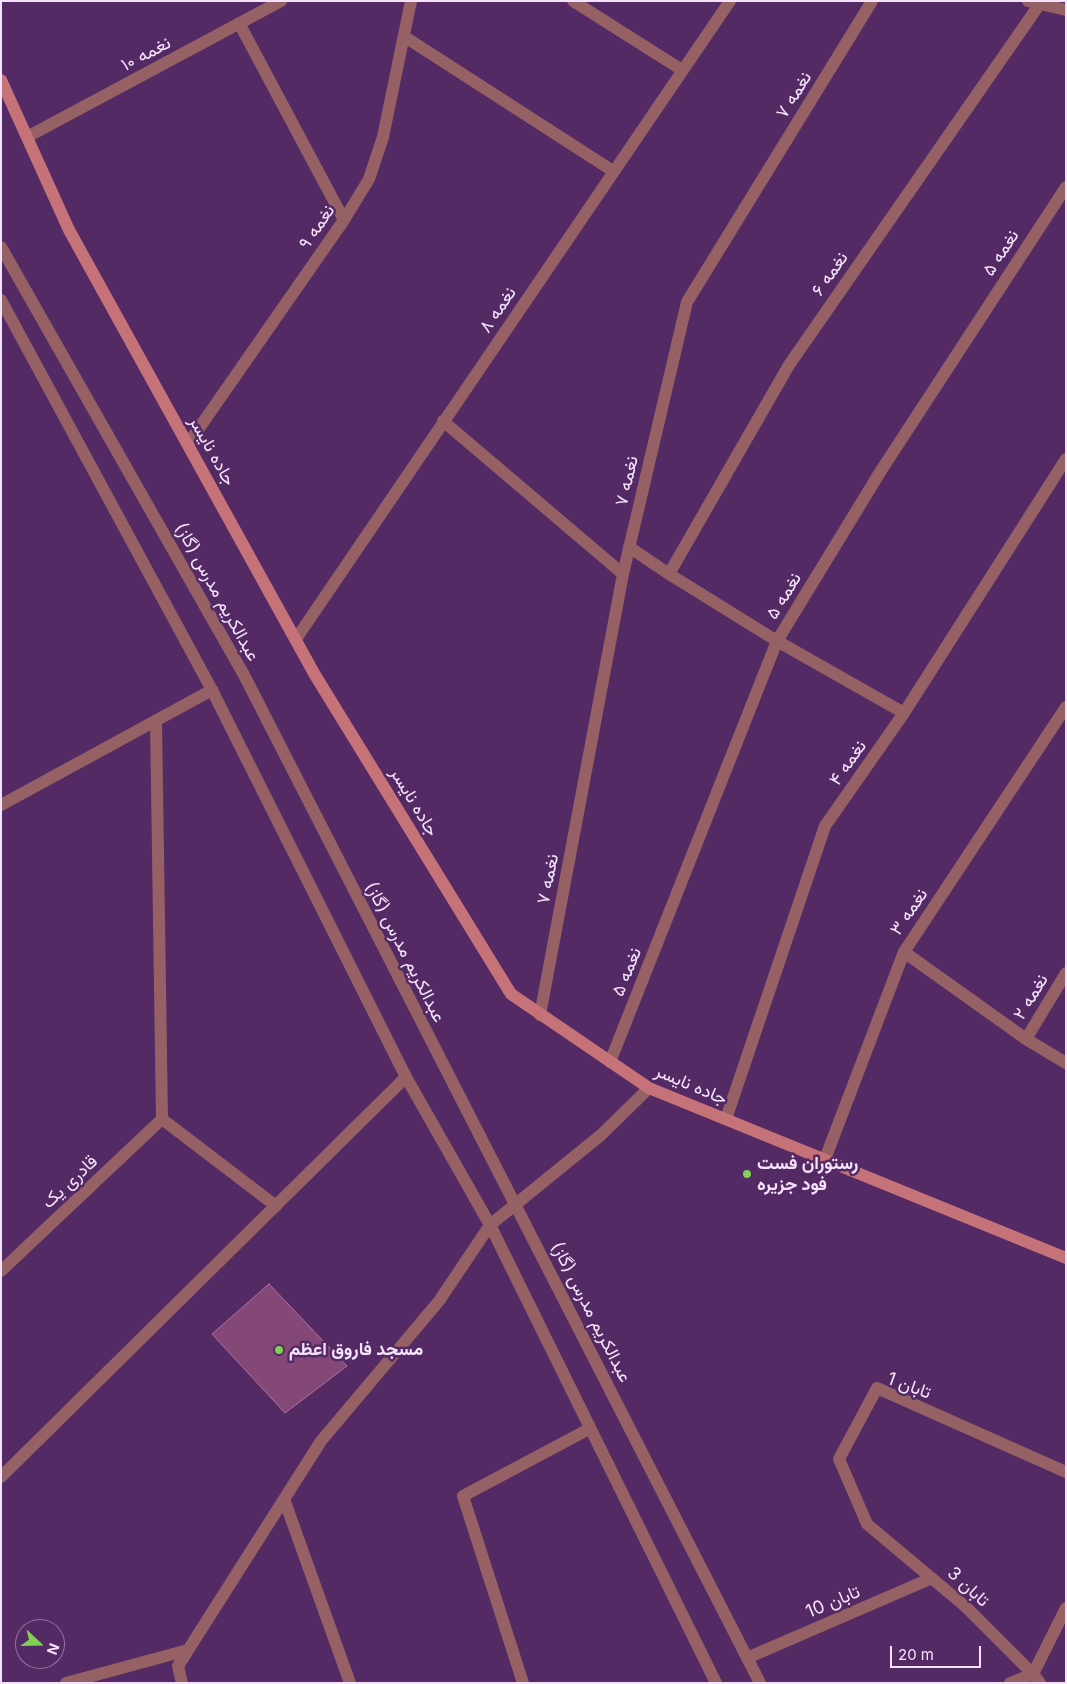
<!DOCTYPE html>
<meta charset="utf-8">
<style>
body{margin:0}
#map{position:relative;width:1067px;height:1684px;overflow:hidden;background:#532a63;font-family:Inter,sans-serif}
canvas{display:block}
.frame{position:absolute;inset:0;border:2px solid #f5e3fe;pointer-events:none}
.north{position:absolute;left:15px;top:1619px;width:50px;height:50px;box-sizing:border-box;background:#532a63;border:1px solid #9474a1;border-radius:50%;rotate:111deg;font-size:14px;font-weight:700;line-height:20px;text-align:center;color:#f5e3fe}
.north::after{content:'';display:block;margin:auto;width:18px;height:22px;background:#80d051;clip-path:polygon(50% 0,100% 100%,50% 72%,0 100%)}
.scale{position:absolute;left:890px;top:1646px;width:91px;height:22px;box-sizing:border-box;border:2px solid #f5e3fe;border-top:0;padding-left:6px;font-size:15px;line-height:18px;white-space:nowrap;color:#f5e3fe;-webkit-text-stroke:4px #532a63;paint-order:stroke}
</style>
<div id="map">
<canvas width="1067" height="1684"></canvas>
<div class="frame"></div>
<div class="north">N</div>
<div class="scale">20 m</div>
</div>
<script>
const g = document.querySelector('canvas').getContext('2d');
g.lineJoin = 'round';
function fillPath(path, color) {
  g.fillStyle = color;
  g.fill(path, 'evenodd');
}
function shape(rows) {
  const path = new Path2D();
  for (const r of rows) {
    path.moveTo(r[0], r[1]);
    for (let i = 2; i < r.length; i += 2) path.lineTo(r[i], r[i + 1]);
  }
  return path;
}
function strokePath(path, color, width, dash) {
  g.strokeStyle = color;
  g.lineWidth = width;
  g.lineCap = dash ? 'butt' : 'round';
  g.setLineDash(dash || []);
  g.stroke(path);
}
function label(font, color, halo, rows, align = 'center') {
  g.font = font + ' Inter,Vazirmatn,sans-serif';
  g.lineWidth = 5;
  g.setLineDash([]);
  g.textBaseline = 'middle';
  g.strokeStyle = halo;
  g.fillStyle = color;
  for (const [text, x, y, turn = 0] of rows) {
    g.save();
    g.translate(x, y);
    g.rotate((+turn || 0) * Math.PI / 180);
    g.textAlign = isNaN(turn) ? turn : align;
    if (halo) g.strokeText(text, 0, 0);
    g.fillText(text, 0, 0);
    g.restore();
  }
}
const building = shape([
 [269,1284,347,1366,285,1413,212,1334,269,1284]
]);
fillPath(building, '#844877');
strokePath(building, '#b070a1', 1);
strokePath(shape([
 [629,547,669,574,777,641,904,713],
 [669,574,789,365,1039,5],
 [904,952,1026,1039,1066,1063],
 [1026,1039,1066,973],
 [610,1062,777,641,882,469,1066,187],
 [726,1119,825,826,904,713,1066,459],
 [825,1159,904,952,1066,707],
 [747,1658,932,1578],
 [1010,1683,1033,1674,1066,1608],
 [1040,1683,1033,1674,966,1607,867,1524,839,1459,877,1388,1066,1472]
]), '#966164', 12);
strokePath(shape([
 [573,1,682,70],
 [239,23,344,220],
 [405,37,613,171],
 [27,137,281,1],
 [443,421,623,574],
 [188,444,344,220,369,179,383,137,411,1],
 [296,639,730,1],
 [156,721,162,1119],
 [1,805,212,690],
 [540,1015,623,574,687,302,872,1],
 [162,1119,276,1206],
 [516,1204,601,1135,649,1088],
 [1,1271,162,1119],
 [1,1477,406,1077],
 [284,1499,350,1683],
 [66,1683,188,1650],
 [182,1683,178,1666,321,1441,439,1301,490,1225],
 [523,1683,463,1496,589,1429]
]), '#966164', 12);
strokePath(shape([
 [1028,1,1066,10],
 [1,247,244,675,760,1683],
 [1,300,212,690,406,1077,490,1225,716,1683],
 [490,1225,516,1204]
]), '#966164', 12);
strokePath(shape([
 [1,80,69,230,315,675,511,994,649,1088,1066,1258]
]), '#c57278', 12);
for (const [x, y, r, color] of [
 [747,1174,5,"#80d051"],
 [279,1350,5,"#80d051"]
]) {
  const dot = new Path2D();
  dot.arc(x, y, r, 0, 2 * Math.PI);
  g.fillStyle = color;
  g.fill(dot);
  strokePath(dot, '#532a63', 2);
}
label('18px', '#f5e3fe', '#532a63', [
 ["نغمه ۱۰",146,54,-28],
 ["نغمه ۷",794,95,-58],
 ["نغمه ۹",317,227,-56],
 ["نغمه ۵",1001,253,-57],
 ["نغمه ۶",830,274,-55],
 ["نغمه ۸",498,310,-56],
 ["جاده نایسر",212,451,61],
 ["نغمه ۷",627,481,-77],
 ["عبدالکریم مدرس (گاز)",217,592,61],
 ["نغمه ۵",784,596,-59],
 ["نغمه ۴",848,763,-55],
 ["جاده نایسر",414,802,59],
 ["نغمه ۷",548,879,-79],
 ["نغمه ۳",909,912,-56],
 ["عبدالکریم مدرس (گاز)",405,952,63],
 ["نغمه ۵",627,972,-68],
 ["نغمه ۲",1031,997,-59],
 ["جاده نایسر",691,1085,23],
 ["قادری یک",70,1182,-43],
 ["عبدالکریم مدرس (گاز)",591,1312,63],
 ["تابان 1",909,1386,20],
 ["تابان 3",968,1587,42],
 ["تابان 10",833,1602,-23]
]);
label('bold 18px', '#f5e3fe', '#532a63', [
 ["رستوران فست",757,1164],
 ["فود جزیره",757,1185],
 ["مسجد فاروق اعظم",289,1350]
], 'left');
</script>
